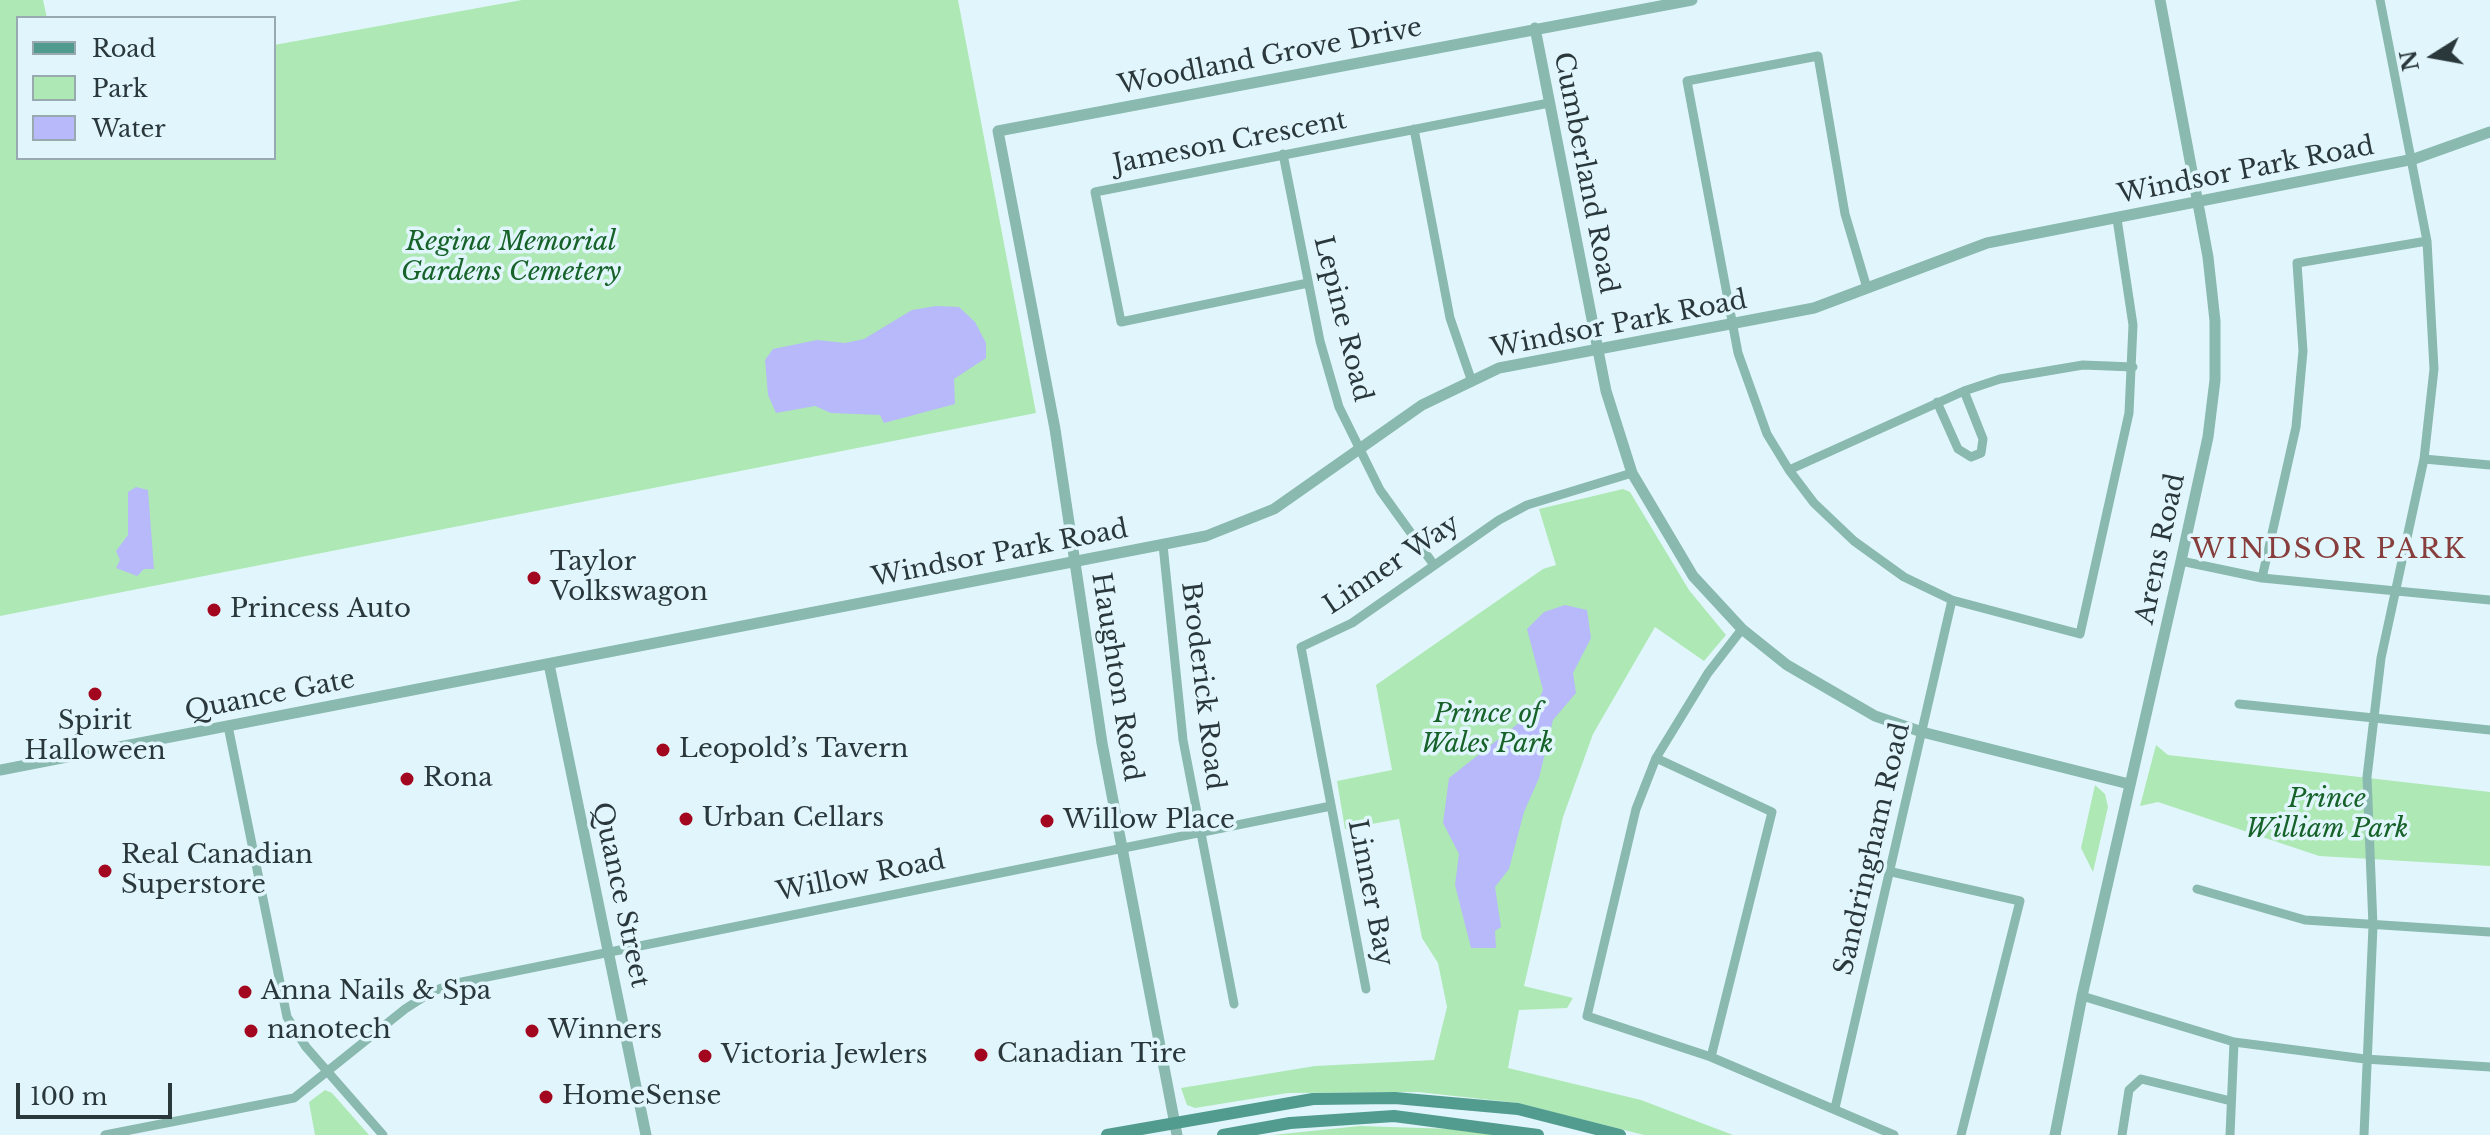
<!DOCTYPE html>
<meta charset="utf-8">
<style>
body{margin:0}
#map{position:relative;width:2490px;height:1135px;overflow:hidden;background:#e1f6fc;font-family:"Libre Baskerville",serif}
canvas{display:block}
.legend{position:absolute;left:16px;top:16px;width:260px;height:144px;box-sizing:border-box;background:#e1f6fc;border:2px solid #98aaaf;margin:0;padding:10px 14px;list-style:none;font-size:24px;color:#2a383c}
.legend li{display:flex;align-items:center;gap:16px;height:40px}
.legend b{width:40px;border:2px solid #98aaaf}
.north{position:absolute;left:2394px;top:16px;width:80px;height:80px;-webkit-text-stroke:6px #e1f6fc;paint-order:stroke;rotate:259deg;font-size:22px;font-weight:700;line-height:32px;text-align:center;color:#2a383c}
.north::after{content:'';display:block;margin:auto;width:28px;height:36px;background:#2a383c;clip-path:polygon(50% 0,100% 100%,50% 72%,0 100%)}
.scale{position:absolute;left:16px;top:1083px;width:156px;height:36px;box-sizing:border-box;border:4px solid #2a383c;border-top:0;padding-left:10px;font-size:24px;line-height:28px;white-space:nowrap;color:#2a383c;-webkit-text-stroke:6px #e1f6fc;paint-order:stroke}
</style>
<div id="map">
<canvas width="2490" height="1135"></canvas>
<ul class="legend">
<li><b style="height:10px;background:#519c8f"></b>Road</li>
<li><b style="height:22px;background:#aee8b4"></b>Park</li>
<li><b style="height:22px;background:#b7b9fb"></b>Water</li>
</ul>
<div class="north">N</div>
<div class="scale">100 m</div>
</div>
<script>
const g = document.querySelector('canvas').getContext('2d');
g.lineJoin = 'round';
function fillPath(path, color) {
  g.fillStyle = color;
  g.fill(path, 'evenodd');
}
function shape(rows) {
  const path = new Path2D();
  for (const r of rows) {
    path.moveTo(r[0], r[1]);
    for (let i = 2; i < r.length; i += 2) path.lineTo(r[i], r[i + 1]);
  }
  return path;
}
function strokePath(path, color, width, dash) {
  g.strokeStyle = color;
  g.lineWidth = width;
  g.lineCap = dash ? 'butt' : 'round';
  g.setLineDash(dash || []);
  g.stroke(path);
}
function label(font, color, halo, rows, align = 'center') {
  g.font = font + ' "Libre Baskerville",serif';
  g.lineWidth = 7;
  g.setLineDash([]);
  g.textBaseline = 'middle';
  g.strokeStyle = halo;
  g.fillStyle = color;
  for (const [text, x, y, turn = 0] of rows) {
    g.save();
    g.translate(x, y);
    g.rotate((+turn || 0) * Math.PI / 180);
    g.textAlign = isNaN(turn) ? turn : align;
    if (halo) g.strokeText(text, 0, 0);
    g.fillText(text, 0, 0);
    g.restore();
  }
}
fillPath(shape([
 [0,0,43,0,47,18,18,18,18,158,274,158,274,45,522,0,958,0,1036,413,0,616],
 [1623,489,1630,492,1689,590,1726,635,1704,661,1655,627,1593,734,1563,817,1524,986,1573,998,1567,1008,1519,1010,1508,1068,1641,1100,1733,1135,1644,1135,1518,1103,1418,1092,1288,1093,1195,1108,1187,1105,1181,1088,1315,1066,1434,1060,1447,1007,1438,963,1422,938,1399,819,1345,829,1337,781,1392,770,1376,685,1543,569,1556,565,1539,509],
 [2156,745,2168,755,2490,792,2490,866,2319,856,2158,802,2140,806],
 [2095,785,2105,794,2108,807,2093,872,2081,848],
 [325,1090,332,1093,369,1135,315,1135,309,1102],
 [1360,1126,1453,1129,1498,1135,1272,1135]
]), '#aee8b4');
fillPath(shape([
 [936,306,959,307,975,322,986,343,986,358,954,379,955,404,884,423,880,415,831,413,815,406,776,413,768,395,765,360,773,349,817,340,845,343,864,339,912,310],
 [136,487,148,490,154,569,144,569,137,576,116,568,120,560,116,551,128,535,128,492],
 [1565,605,1587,610,1591,638,1573,673,1576,693,1553,720,1539,778,1524,812,1509,869,1495,887,1501,927,1495,931,1496,948,1471,948,1455,885,1459,854,1443,823,1449,778,1534,711,1543,690,1527,629,1544,612]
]), '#b7b9fb');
strokePath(shape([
 [1414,129,1450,318,1471,379],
 [1283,154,1320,341,1339,407,1380,490,1434,565],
 [1308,283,1121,322,1095,192,1549,103],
 [1867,288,1845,214,1818,56,1687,81,1738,353,1767,434,1789,470,1814,503,1854,541,1904,577,1952,600,2080,634,2129,413,2133,325,2117,219],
 [1937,402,1958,449,1971,457,1981,453,1983,439,1964,391],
 [2424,459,2490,465],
 [1789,470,1964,391,2000,379,2083,365,2133,367],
 [1163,545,1183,740,1234,1004],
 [2181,561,2262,578,2490,600],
 [2262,578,2296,427,2303,351,2297,263,2427,241],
 [1742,629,1708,673,1656,758,1636,809,1587,1016,1711,1057,1894,1135],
 [2239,704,2490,730],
 [228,726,287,1017,306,1047,383,1135],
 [1656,758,1772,812,1711,1057],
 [1892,872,2020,901,1961,1135],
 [2197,889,2305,920,2490,932],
 [1366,989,1301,647,1352,623,1499,520,1527,505,1632,473],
 [2082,996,2234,1042,2365,1059,2490,1067],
 [1835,1108,1952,600],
 [105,1135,294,1098,405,1009,433,991,457,983,1331,806],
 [2122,1135,2129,1090,2141,1079,2231,1101],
 [2230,1135,2234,1042],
 [2364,1135,2373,926,2367,777,2381,658,2424,459,2434,369,2427,241,2380,0]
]), '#8ab9af', 9);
strokePath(shape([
 [1535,28,1606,391,1632,473,1693,576,1742,629,1787,665,1875,716,1922,732,2129,784],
 [549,664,646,1135],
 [0,770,1206,536,1274,509,1422,405,1499,368,1814,308,1987,243,2414,159,2490,132],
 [1177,1135,1102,743,1055,429,998,131,1692,0],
 [2055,1135,2082,996,2181,561,2208,437,2215,380,2215,321,2208,257,2160,0]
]), '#8ab9af', 11);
strokePath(shape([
 [1107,1135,1313,1099,1395,1098,1518,1109,1620,1135],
 [1223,1135,1290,1123,1394,1116,1538,1135]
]), '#519c8f', 12);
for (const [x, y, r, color] of [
 [534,578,8,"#a30720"],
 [214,610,8,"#a30720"],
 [95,694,8,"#a30720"],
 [663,750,8,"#a30720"],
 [407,779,8,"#a30720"],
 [686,819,8,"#a30720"],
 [1047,821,8,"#a30720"],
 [105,871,8,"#a30720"],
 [245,992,8,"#a30720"],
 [251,1031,8,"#a30720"],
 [532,1031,8,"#a30720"],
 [981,1055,8,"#a30720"],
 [705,1056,8,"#a30720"],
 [546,1097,8,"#a30720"]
]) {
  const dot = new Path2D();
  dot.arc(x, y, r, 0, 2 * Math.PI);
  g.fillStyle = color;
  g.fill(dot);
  strokePath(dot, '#e1f6fc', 3);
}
label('26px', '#2a383c', '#e1f6fc', [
 ["Woodland Grove Drive",1270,57,-11],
 ["Jameson Crescent",1230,143,-11],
 ["Windsor Park Road",2246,171,-11],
 ["Cumberland Road",1585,173,79],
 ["Lepine Road",1342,319,76],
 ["Windsor Park Road",1619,325,-11],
 ["Arens Road",2161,549,-78],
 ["Windsor Park Road",1000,554,-11],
 ["Linner Way",1392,565,-34],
 ["Haughton Road",1116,677,81],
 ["Broderick Road",1202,686,83],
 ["Quance Gate",270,696,-11],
 ["Sandringham Road",1873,849,-77],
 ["Willow Road",861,877,-11],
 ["Linner Bay",1370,893,79],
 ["Quance Street",620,895,78]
]);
label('italic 26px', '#166229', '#e1f6fc', [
 ["Regina Memorial",511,243],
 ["Gardens Cemetery",511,273],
 ["Prince of",1487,715],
 ["Wales Park",1487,745],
 ["Prince",2327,800],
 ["William Park",2327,830]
]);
label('26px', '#2a383c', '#e1f6fc', [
 ["Taylor",550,563],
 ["Volkswagon",550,593],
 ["Princess Auto",230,610],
 ["Spirit",95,722,"center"],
 ["Halloween",95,752,"center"],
 ["Leopold’s Tavern",679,750],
 ["Rona",423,779],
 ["Urban Cellars",702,819],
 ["Willow Place",1063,821],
 ["Real Canadian",121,856],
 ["Superstore",121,886],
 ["Anna Nails & Spa",261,992],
 ["nanotech",267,1031],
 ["Winners",548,1031],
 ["Canadian Tire",997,1055],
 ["Victoria Jewlers",721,1056],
 ["HomeSense",562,1097]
], 'left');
g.letterSpacing = '2px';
label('28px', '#873e3c', '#e1f6fc', [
 ["WINDSOR PARK",2329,550]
]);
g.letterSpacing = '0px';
</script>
